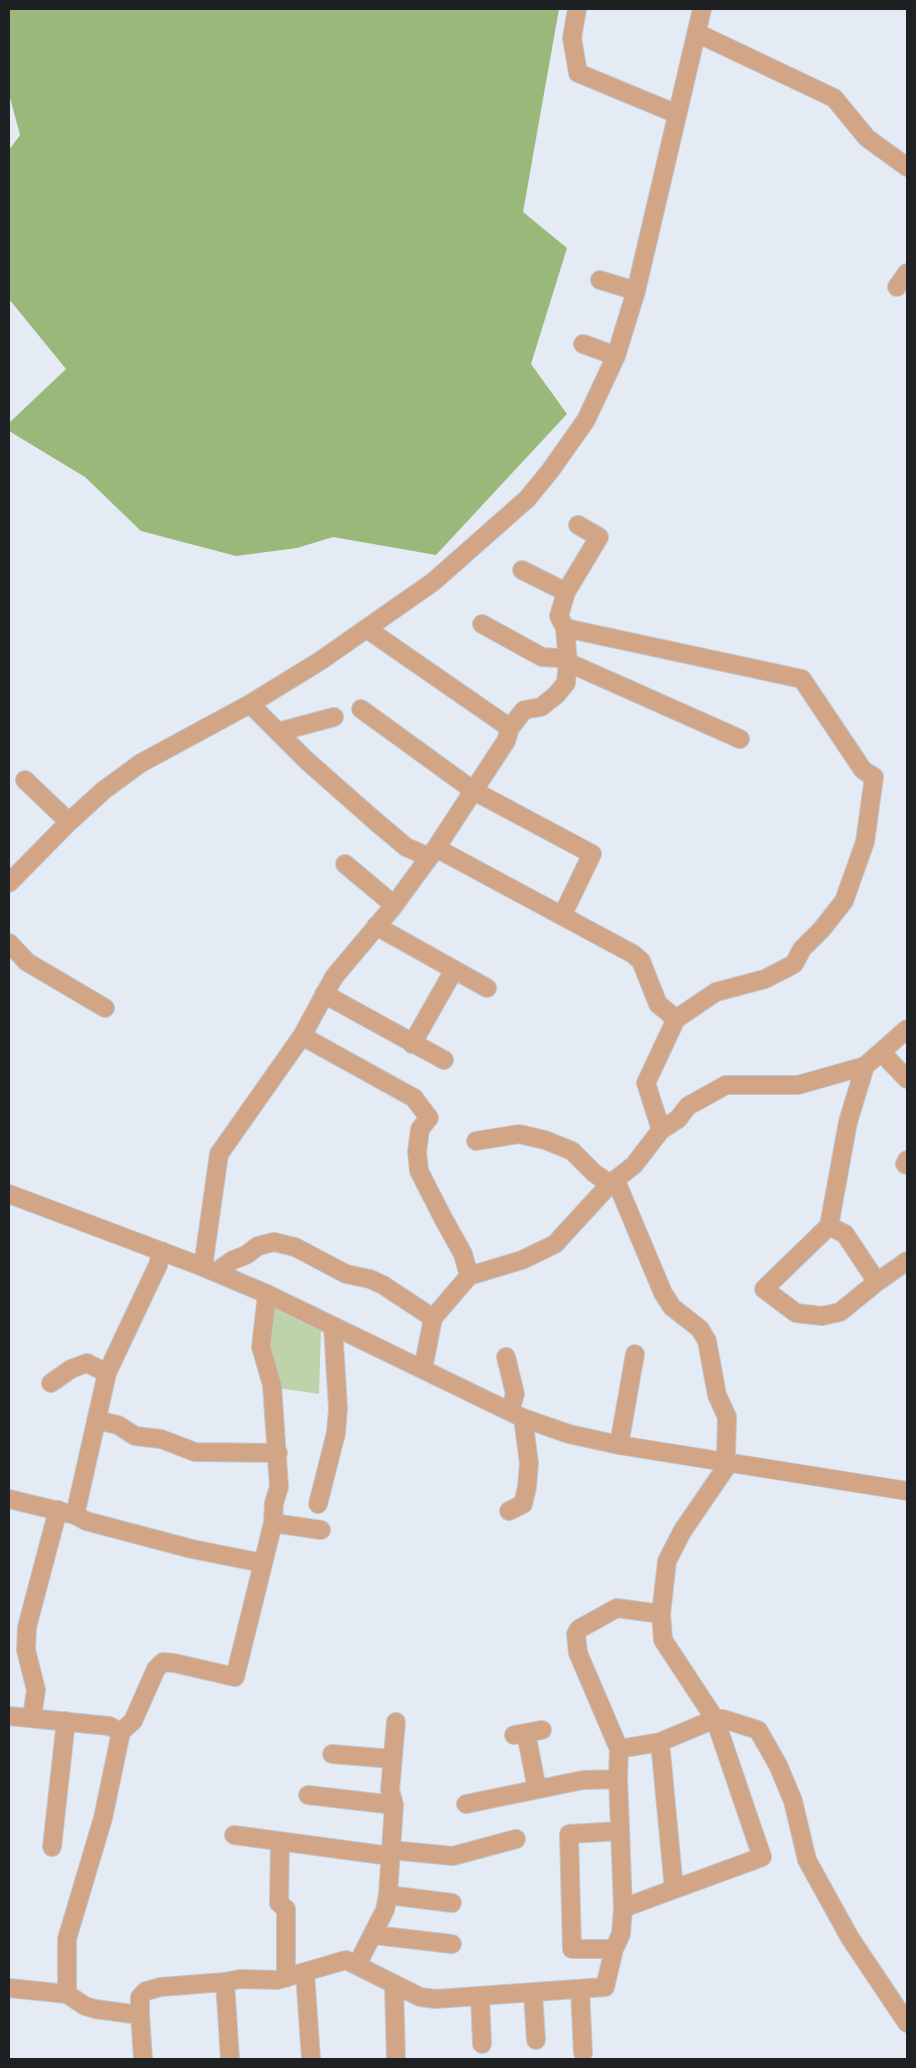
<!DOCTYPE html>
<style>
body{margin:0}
#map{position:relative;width:916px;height:2068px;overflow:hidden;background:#e5ebf5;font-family:Lato,sans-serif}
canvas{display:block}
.frame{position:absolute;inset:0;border:10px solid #1e2124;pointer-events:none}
</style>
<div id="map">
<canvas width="916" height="2068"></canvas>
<div class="frame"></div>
</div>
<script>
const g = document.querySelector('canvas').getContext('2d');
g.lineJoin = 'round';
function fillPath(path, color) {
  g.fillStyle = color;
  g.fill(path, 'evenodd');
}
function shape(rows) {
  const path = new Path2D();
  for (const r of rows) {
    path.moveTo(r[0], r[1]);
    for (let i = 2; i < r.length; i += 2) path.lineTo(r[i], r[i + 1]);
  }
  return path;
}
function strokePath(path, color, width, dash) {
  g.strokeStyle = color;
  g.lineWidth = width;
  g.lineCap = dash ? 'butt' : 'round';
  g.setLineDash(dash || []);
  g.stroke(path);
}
fillPath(shape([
 [271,1306,321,1330,319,1394,278,1388,265,1347]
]), '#bfd3aa');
fillPath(shape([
 [9,9,559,9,523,212,567,248,531,364,567,414,436,555,333,537,297,548,236,556,141,531,85,477,9,431,9,423,66,369,9,299,9,150,20,135,9,94]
]), '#9ab87a');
const street = shape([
 [577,9,572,38,578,73,677,114],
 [697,33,834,98,867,138,907,167],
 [600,280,636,291],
 [897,287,907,273],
 [583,344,616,356],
 [522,570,566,592],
 [482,624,542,657,558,658,740,739],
 [565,628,802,679,863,770,874,777,865,842,844,901,822,929,802,949,794,964,765,979,716,992,676,1019],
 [367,629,510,728],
 [250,704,306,760,374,820,406,847,429,857],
 [361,709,474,791,592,854,562,916],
 [278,732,334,717],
 [25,780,69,822],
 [436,848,633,954,641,961,658,1004,676,1019,646,1083,661,1130],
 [345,864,394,905],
 [9,883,69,822,104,790,141,763,250,704,320,661,433,582,527,499,550,471,586,420,616,356,636,291,702,9],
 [376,926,487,988],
 [9,943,27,962,105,1008],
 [324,994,444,1060],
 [302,1036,414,1098,429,1118,420,1129,417,1152,419,1171,444,1220,463,1254,469,1276],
 [412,1044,454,970],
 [881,1052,907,1079],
 [865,1066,848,1122,829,1226,764,1289,796,1313,822,1316,840,1312,877,1282,907,1261],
 [476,1141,519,1134,545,1140,572,1151,594,1173,610,1184,619,1188,663,1293,672,1307,700,1329,707,1341,717,1395,727,1417,726,1456,729,1463,683,1530,667,1561,661,1614,663,1640,715,1719,723,1719,758,1730,778,1765,793,1801,807,1860,850,1938,907,2023],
 [907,1160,905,1164,907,1165],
 [9,1194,203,1267,267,1294,523,1418,569,1434,619,1445,907,1491],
 [829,1226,845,1234,877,1282],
 [203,1267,219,1154,302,1036,334,977,392,908,436,848,506,741,510,728,524,710,541,707,556,695,566,683,568,663,565,628,559,616,566,592,599,537,578,525],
 [216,1272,233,1260,246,1255,258,1246,274,1242,295,1247,346,1274,370,1279,383,1285,433,1318],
 [506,1357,515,1394,510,1411],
 [423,1369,433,1318,469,1276,522,1260,555,1244,610,1184,634,1165,661,1130,678,1119,688,1106,726,1085,798,1085,865,1066,907,1029],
 [51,1383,71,1369,87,1363,107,1373],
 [96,1420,118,1425,135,1436,161,1439,195,1452,278,1453],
 [619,1445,635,1354],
 [9,1499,75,1515,86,1521,192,1549,262,1563],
 [318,1504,336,1433,338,1408,333,1327],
 [509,1511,523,1504,527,1487,529,1463,523,1418],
 [75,1515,107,1373,158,1265,162,1251],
 [273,1523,321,1530],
 [9,1716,109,1726,121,1732,103,1818,67,1939,67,1994],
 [32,1717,36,1690,26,1650,27,1627,58,1510],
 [121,1732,133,1721,156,1669,163,1662,174,1663,235,1677,273,1523,274,1503,279,1487,272,1385,261,1347,267,1294],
 [526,1733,537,1789],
 [514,1735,542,1730],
 [660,1742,674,1889],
 [619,1749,660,1742,715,1719,762,1857,623,1908],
 [332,1754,392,1759],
 [308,1795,394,1805],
 [466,1804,583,1780,618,1779],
 [234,1835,390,1856],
 [280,1841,279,1903,286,1909,286,1978],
 [52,1847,66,1721],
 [391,1850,453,1856,516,1839],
 [388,1895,452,1903],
 [374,1935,452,1944],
 [614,1949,572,1949,569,1834,620,1831],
 [357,1965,385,1910,388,1895,394,1805,390,1790,396,1722],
 [305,1973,311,2059],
 [225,1982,230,2059],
 [394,1985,396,2059],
 [9,1988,67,1994,85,2006,95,2009,140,2015,140,1997,146,1991,161,1987,225,1982,240,1979,277,1980,346,1960,420,1997,436,1999,605,1987,614,1949,621,1934,623,1908,618,1777,619,1749,578,1653,576,1634,579,1629,617,1608,661,1614],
 [580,1990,583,2053],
 [533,1993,536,2040],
 [480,1996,482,2044],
 [140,2015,143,2059]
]);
strokePath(street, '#c1c7cf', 20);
strokePath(street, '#d1a585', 18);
</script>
